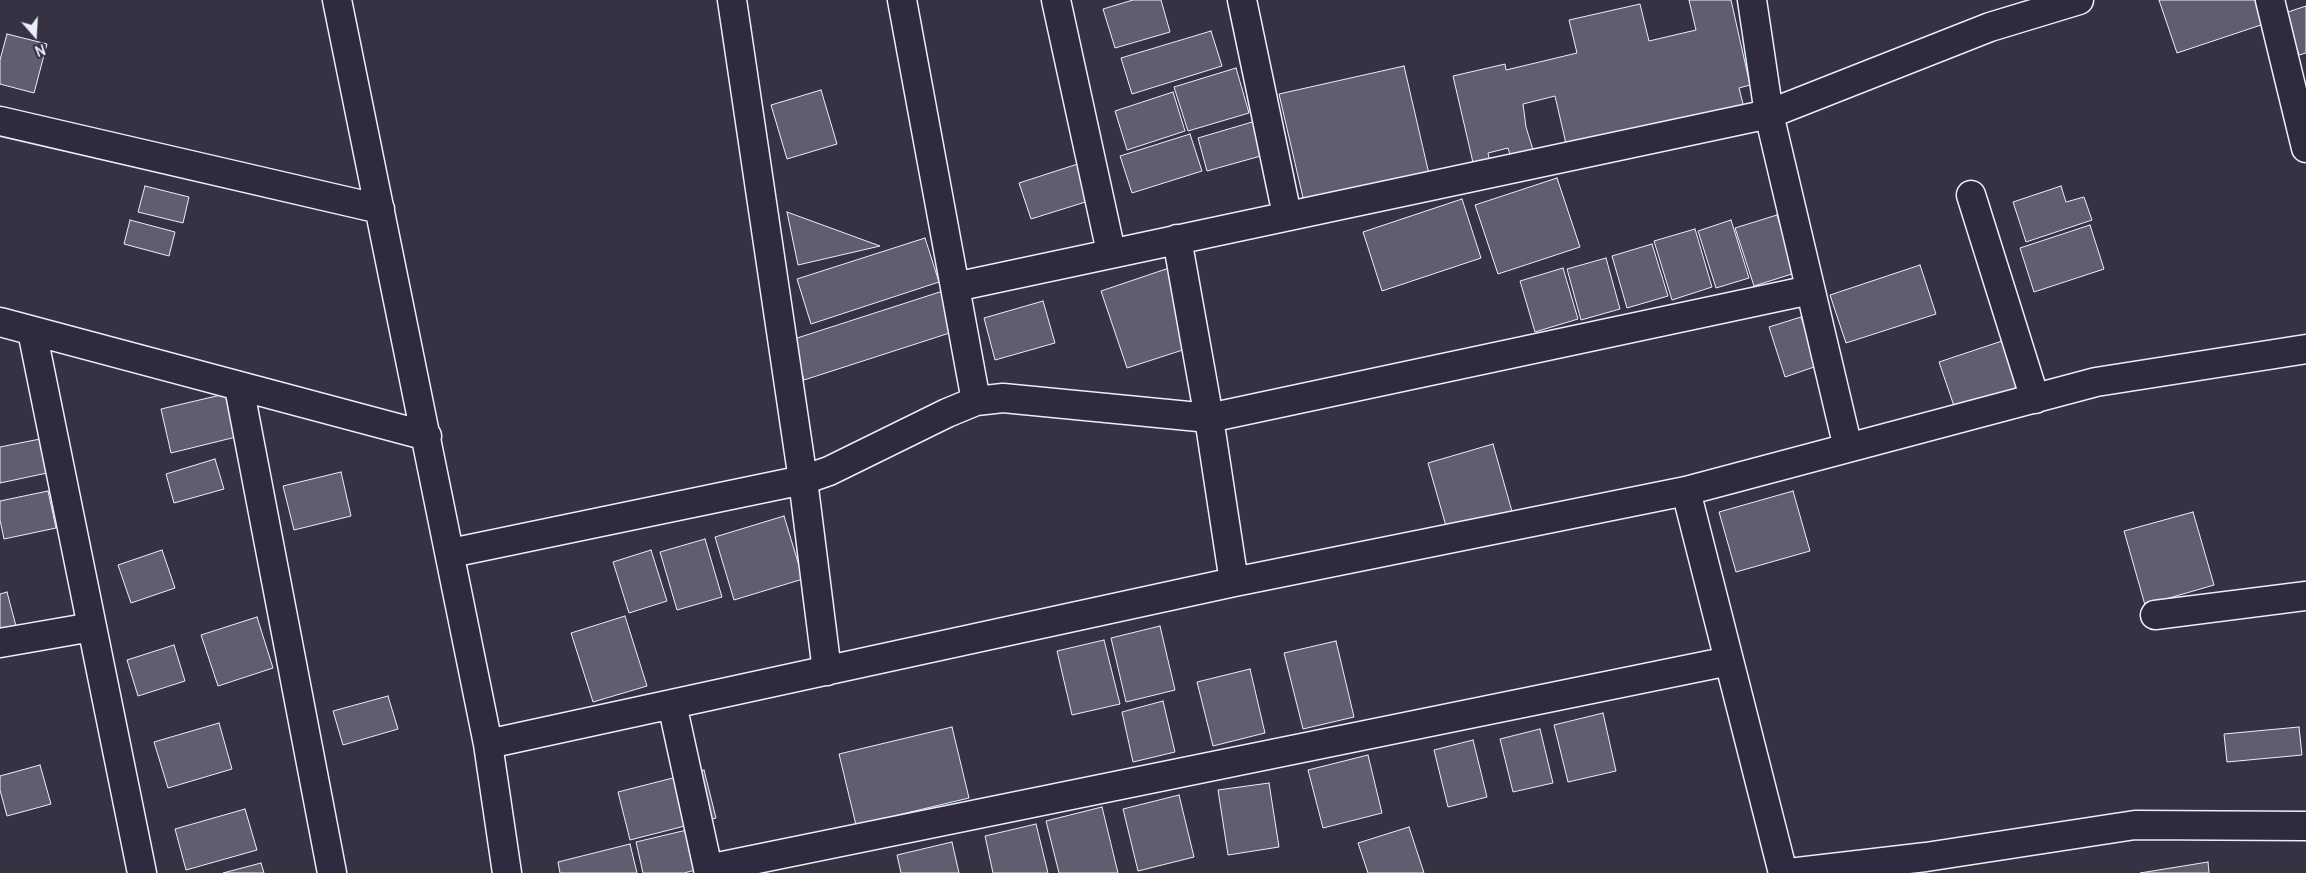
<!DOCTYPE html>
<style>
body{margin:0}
#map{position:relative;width:2306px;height:873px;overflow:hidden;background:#363244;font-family:Pangolin,sans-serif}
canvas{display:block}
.north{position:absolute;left:10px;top:10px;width:50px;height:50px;-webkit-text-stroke:4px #2f2a3d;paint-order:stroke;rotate:161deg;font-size:14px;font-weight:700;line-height:20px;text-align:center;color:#e8f1f8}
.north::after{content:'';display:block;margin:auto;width:18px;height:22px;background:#e8f1f8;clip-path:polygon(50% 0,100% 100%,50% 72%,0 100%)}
</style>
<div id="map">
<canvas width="2306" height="873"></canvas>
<div class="north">N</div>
</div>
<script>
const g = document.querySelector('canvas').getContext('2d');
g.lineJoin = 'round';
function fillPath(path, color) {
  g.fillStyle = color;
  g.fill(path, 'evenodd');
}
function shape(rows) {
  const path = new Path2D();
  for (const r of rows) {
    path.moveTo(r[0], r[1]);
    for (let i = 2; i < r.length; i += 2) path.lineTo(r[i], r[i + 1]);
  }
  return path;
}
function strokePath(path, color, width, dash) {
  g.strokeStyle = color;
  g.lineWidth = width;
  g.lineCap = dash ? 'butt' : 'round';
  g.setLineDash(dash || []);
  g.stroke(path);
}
const building = shape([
 [1133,0,1161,0,1170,32,1115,48,1103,9,1133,0],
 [1689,0,1731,0,1750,85,1739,88,1744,108,1567,148,1555,96,1523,104,1526,127,1534,153,1511,158,1508,148,1488,153,1490,163,1474,167,1453,76,1505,64,1506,70,1577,53,1569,20,1640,4,1649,41,1696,30,1689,0],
 [2159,0,2256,0,2264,24,2177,53,2159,0],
 [2306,6,2306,53,2299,55,2285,13,2306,6],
 [1211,31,1222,66,1132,94,1121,58,1211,31],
 [7,34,47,44,34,93,0,84,0,60,7,34],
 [1404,66,1429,174,1304,202,1279,94,1404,66],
 [1236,68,1249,113,1188,131,1174,87,1236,68],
 [821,90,837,144,787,159,771,105,821,90],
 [1173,92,1185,131,1127,150,1115,111,1173,92],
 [1259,120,1268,154,1207,171,1198,138,1259,120],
 [1190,134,1202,171,1132,193,1120,156,1190,134],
 [1084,162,1095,199,1031,219,1019,183,1084,162],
 [1557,178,1580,247,1498,274,1475,205,1557,178],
 [145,186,189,197,183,223,138,212,145,186],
 [2061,186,2066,202,2084,197,2092,220,2026,242,2013,202,2061,186],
 [1462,199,1481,258,1382,291,1363,232,1462,199],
 [787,212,880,246,798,265,787,212],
 [1777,215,1795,273,1754,286,1735,228,1777,215],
 [130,220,175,232,169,256,124,244,130,220],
 [1731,220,1749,278,1716,288,1698,231,1731,220],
 [2090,225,2104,269,2034,292,2020,248,2090,225],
 [1695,229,1712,287,1672,300,1654,241,1695,229],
 [925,238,939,282,811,324,797,279,925,238],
 [1652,244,1668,296,1627,308,1612,256,1652,244],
 [1606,258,1620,309,1581,320,1567,269,1606,258],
 [1920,265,1936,314,1846,343,1830,295,1920,265],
 [1169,268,1195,346,1127,368,1101,291,1169,268],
 [1563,268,1578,319,1535,332,1520,281,1563,268],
 [949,289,962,329,804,380,791,340,949,289],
 [1043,301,1055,343,995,360,984,318,1043,301],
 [1801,317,1817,366,1785,377,1769,327,1801,317],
 [2005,340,2021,388,1955,409,1939,362,2005,340],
 [225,394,236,437,171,453,161,409,225,394],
 [40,439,47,473,0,483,0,447,40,439],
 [1493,444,1513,515,1448,533,1428,463,1493,444],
 [215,459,224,489,174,503,166,474,215,459],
 [341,472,351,516,294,530,283,486,341,472],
 [48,491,56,528,4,539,0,520,0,501,48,491],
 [1793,491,1810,551,1736,572,1719,512,1793,491],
 [2193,512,2214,585,2145,605,2124,531,2193,512],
 [784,516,803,579,734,600,715,537,784,516],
 [705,539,722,597,677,610,660,552,705,539],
 [162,550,175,588,131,603,118,565,162,550],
 [651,550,667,601,629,613,613,562,651,550],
 [7,592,16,626,0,629,0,594,7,592],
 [625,616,647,686,593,702,571,633,625,616],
 [257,617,273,668,218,686,201,635,257,617],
 [1160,626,1175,690,1126,702,1111,638,1160,626],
 [1104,640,1120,704,1072,715,1057,651,1104,640],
 [1336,641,1354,717,1303,729,1284,653,1336,641],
 [174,645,185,681,138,696,127,660,174,645],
 [1250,669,1265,733,1213,746,1197,682,1250,669],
 [388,696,398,729,343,745,333,711,388,696],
 [1163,701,1175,752,1133,762,1122,712,1163,701],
 [1603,713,1616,771,1568,782,1554,725,1603,713],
 [219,723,232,769,168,788,154,742,219,723],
 [952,727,969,798,856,825,839,754,952,727],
 [2299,727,2302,755,2227,762,2224,734,2299,727],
 [1540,729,1553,783,1513,792,1500,739,1540,729],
 [1473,740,1487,797,1448,807,1434,750,1473,740],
 [1368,755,1382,813,1323,828,1308,770,1368,755],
 [40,765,51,804,7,816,0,790,0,776,40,765],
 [704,770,716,818,630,840,618,792,704,770],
 [1269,783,1279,847,1228,855,1218,790,1269,783],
 [1179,795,1194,857,1138,871,1123,809,1179,795],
 [1102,807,1118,873,1059,873,1046,821,1102,807],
 [245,809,257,850,186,870,175,829,245,809],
 [1036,824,1048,873,993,873,985,836,1036,824],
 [708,825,718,864,684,873,643,873,636,842,708,825],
 [1409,827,1424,873,1368,873,1358,843,1409,827],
 [952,842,959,873,901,873,897,855,952,842],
 [630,844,637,873,560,873,558,862,630,844],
 [2208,862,2209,873,2140,873,2208,862],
 [261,863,264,873,223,873,261,863]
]);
fillPath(building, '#605e6e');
strokePath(building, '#e8f1f8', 1);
const minor = shape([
 [337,0,488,744,507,873],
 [732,0,803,480,827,671],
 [902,0,976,401],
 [1056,0,1111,252],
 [1242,0,1287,215],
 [1752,0,1769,114,1848,448],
 [2270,0,2306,148],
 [0,121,380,209],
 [1971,195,2035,399],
 [1177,239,1209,418,1234,582],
 [955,287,1769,114,1990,27,2079,0],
 [0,322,427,436],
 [32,331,142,873],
 [239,387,332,873],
 [1686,491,1783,873],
 [451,553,803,480,829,471,947,413,976,401,1003,398,1209,418,1810,290],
 [2155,615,2306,596],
 [0,643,92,627],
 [672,704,709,873],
 [488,744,1234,582,1686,491,2096,382,2306,349],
 [708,869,1729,661],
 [1789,873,1926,857,2135,825,2306,826]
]);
strokePath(minor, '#e8f1f8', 31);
strokePath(minor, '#2f2a3d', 28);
</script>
